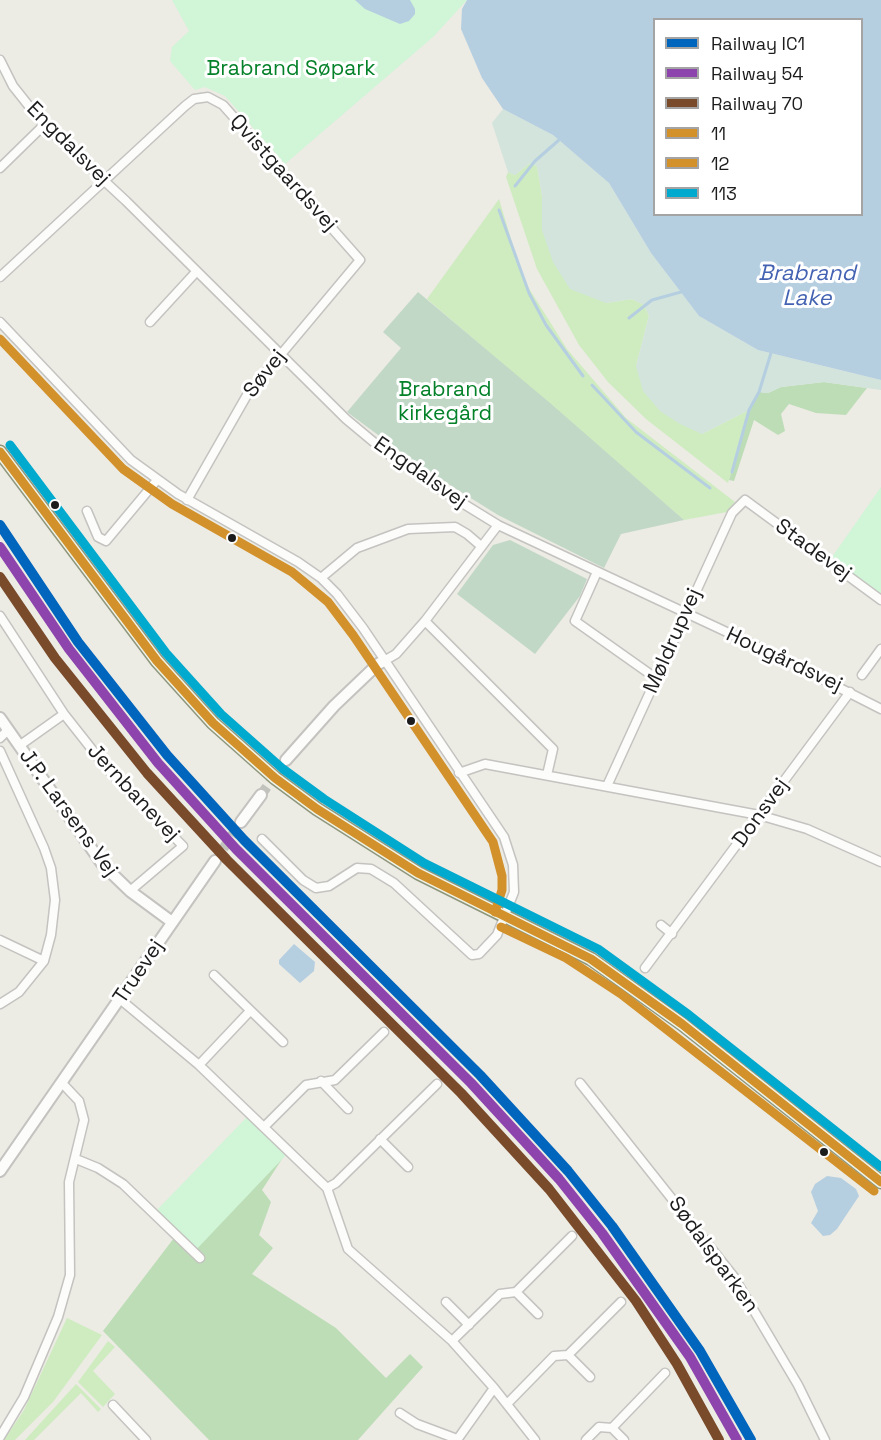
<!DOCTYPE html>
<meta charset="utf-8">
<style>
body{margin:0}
#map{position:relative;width:881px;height:1440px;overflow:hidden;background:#ecebe4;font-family:"Space Grotesk",sans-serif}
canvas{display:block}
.legend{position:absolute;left:653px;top:18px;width:210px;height:198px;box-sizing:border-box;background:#fff;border:2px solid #a4a4a4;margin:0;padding:8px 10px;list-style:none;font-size:18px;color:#1c1c1c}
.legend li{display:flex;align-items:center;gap:12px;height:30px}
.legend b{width:30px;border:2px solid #a4a4a4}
</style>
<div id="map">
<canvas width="881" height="1440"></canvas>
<ul class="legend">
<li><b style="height:8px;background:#0065bd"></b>Railway IC1</li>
<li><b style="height:8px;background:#8e44ad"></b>Railway 54</li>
<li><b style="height:8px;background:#7a4b2a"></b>Railway 70</li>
<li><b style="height:8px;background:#d2912a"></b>11</li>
<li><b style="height:8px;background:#d2912a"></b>12</li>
<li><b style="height:8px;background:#00a9ce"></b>113</li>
</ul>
</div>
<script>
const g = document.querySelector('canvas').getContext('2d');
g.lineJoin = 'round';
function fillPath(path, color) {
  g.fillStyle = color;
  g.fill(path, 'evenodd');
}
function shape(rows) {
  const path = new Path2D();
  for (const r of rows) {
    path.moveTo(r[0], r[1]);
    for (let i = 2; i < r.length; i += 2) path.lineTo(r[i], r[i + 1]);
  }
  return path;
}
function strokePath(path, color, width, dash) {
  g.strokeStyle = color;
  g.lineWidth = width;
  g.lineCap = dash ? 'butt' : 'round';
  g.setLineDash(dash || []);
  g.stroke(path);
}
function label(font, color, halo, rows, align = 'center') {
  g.font = font + ' "Space Grotesk",sans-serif';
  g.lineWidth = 6;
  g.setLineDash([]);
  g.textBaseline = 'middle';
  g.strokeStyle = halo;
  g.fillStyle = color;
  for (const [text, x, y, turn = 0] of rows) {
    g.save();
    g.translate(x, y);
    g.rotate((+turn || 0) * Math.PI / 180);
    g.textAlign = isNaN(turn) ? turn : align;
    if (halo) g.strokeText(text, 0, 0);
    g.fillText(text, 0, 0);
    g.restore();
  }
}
fillPath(shape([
 [530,163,537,166,542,196,542,230,606,303,632,299,644,305,649,316,636,366,702,434,749,410,728,483,646,419,608,382,579,345,537,269,506,177,508,172,515,175],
 [499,199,523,279,567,349,626,418,735,502,727,512,684,520,427,299],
 [67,1318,102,1335,53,1402,15,1440,4,1440,24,1410],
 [108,1341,115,1347,93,1371,115,1394,103,1407,78,1382],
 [76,1384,101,1409,98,1412,81,1393,34,1440,25,1440]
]), '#cfecc0');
fillPath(shape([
 [824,382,867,388,846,415,816,413,789,404,781,414,785,431,778,435,754,420,734,481,729,480,749,410,759,392,768,393,781,387],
 [266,1144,282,1159,262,1190,271,1202,259,1235,273,1248,252,1274,336,1328,386,1378,410,1354,423,1367,358,1440,209,1440,103,1331,174,1238]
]), '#bdddb7');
fillPath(shape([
 [503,109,553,135,609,183,651,253,699,316,758,350,881,380,881,390,824,382,781,387,768,393,759,392,749,410,702,434,680,424,660,411,643,391,636,366,649,316,644,305,632,299,606,303,570,289,553,262,542,230,542,196,537,166,530,163,515,175,508,172,492,123]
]), '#d2e4dc');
fillPath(shape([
 [418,292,550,403,684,520,621,534,604,568,498,515,424,469,347,412,401,348,383,332],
 [510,540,587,579,580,596,535,654,457,594,493,545]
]), '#c2d8c7');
fillPath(shape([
 [172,0,467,0,433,37,285,164,225,96,205,87,195,90,170,61,172,47,189,31],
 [881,487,881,594,832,557],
 [247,1117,287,1154,194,1252,154,1213]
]), '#d0f5d7');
fillPath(shape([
 [355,0,410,0,415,9,415,14,409,21,400,24,365,9],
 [467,0,881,0,881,380,758,350,699,316,651,253,609,183,553,135,503,109,482,78,461,29,462,9],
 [654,20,862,20,862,214,654,214],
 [294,944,315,962,314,971,300,983,279,964,279,960],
 [827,1176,841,1178,856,1189,859,1196,837,1229,830,1235,823,1236,811,1223,818,1211,811,1192,815,1184]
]), '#b5cfe1');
strokePath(shape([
 [515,186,535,161,559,140],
 [499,210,529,293,546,325,583,376],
 [629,318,652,300,681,292],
 [592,385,636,432,710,488],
 [732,472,749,410,759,392,771,353]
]), '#b5cfe1', 3);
strokePath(shape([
 [261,795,286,760],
 [215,861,241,822]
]), '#c2c2bc', 10, [10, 5]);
const minor = shape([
 [0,60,13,86,44,125,126,201,346,419,388,454,433,485,498,525,763,649,881,709],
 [0,168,44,125],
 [0,277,185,106,194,99,208,97,223,105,360,260,247,395,187,500],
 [0,322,131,460,178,494,298,562,321,578,337,594,363,628,504,837,513,865,514,892,497,935,479,954,472,955,394,883,371,869,357,868,329,886,316,888,303,880,262,839],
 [150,322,196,272],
 [87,511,98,537,106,541,157,480],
 [597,572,575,621,657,679],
 [321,578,357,548,408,529,455,527,467,534,481,546],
 [0,616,64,714,19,746],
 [425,621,553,749,547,775],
 [384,661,396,654,425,621,498,525],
 [862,675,881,649],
 [64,714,109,771,183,846,130,891],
 [0,738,8,730],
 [0,751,44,848,51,868,55,900,51,935,44,961,19,992,0,1004],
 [459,773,485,764,759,815,807,829,881,862],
 [607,786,732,513,745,500,881,600],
 [661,925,672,934],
 [0,940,44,961],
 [645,968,850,692],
 [214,975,283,1042],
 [121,1000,199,1065,327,1188,348,1249,452,1341,494,1388,535,1440],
 [199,1065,250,1011],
 [321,1081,348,1109],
 [580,1083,734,1277,798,1385,825,1440],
 [264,1127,306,1085,335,1080,384,1032],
 [380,1139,408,1167],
 [76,1159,98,1168,123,1184,200,1258],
 [327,1188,336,1183,437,1084],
 [516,1292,538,1314],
 [446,1302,469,1325],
 [452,1341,500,1294,516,1292,572,1236],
 [568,1355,590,1377],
 [507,1404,554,1356,568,1355,621,1302],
 [113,1405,146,1440],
 [400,1413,417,1424,457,1439],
 [612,1428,624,1440],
 [0,1437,24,1397,58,1317,70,1275,69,1182,84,1120,79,1101,62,1083],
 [457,1440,494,1388],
 [586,1440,599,1427,612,1428,665,1373]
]);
const tertiary = shape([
 [0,718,103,865,130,891,172,922],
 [286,760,334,706,378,664,384,661],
 [241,822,261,795],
 [0,1171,215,861]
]);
const secondary = shape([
 [0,452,157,661,213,723,275,778,317,809,418,873,591,959,682,1024,881,1182]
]);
strokePath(minor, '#c4c3c0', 11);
strokePath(tertiary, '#c4c3c0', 14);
strokePath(secondary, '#8e967c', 15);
strokePath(minor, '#fcfcfb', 8);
strokePath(tertiary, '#fcfcfb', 10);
strokePath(secondary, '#f0f4e8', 12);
strokePath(shape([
 [0,452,157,661,213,723,275,778,317,809,418,873,591,959,682,1024,881,1182]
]), '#d2912a', 9);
strokePath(shape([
 [0,339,123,469,172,504,292,572,328,602,353,635,493,842,502,876,502,890,495,912],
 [501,927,566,958,621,994,874,1191]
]), '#d2912a', 9);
strokePath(shape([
 [10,445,166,653,221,714,283,769,324,799,424,863,598,949,689,1015,881,1167]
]), '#00a9ce', 9);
strokePath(shape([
 [0,525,78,642,167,755,244,840,480,1075,568,1171,612,1226,700,1351,751,1440]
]), '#0065bd', 10);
strokePath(shape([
 [0,547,69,649,158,763,236,849,471,1083,559,1179,602,1233,690,1357,737,1440]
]), '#8e44ad', 10);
strokePath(shape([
 [0,577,55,658,147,773,227,860,461,1093,549,1189,636,1301,677,1364,719,1440]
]), '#7a4b2a', 10);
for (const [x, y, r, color] of [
 [55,505,5,"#1c1c1c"],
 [232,538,5,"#1c1c1c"],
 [411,721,5,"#1c1c1c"],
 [824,1152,5,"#1c1c1c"]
]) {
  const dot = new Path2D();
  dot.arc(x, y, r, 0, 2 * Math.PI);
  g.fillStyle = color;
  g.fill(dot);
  strokePath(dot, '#fff', 2);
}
label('21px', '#048129', '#fff', [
 ["Brabrand Søpark",291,69],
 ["Brabrand",445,390],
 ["kirkegård",445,414]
]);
label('21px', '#1c1c1c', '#fff', [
 ["Engdalsvej",68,144,45],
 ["Qvistgaardsvej",283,173,48],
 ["Søvej",265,374,-52],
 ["Engdalsvej",420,473,35],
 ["Stadevej",813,550,36],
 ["Møldrupvej",673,641,-66],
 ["Hougårdsvej",784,660,25],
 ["Jernbanevej",133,793,47],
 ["J.P. Larsens Vej",68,813,54],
 ["Donsvej",761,813,-54],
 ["Truevej",139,972,-56],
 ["Sødalsparken",713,1255,54]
]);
label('italic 22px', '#4362b2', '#fff', [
 ["Brabrand",807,274],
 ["Lake",807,299]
]);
</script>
